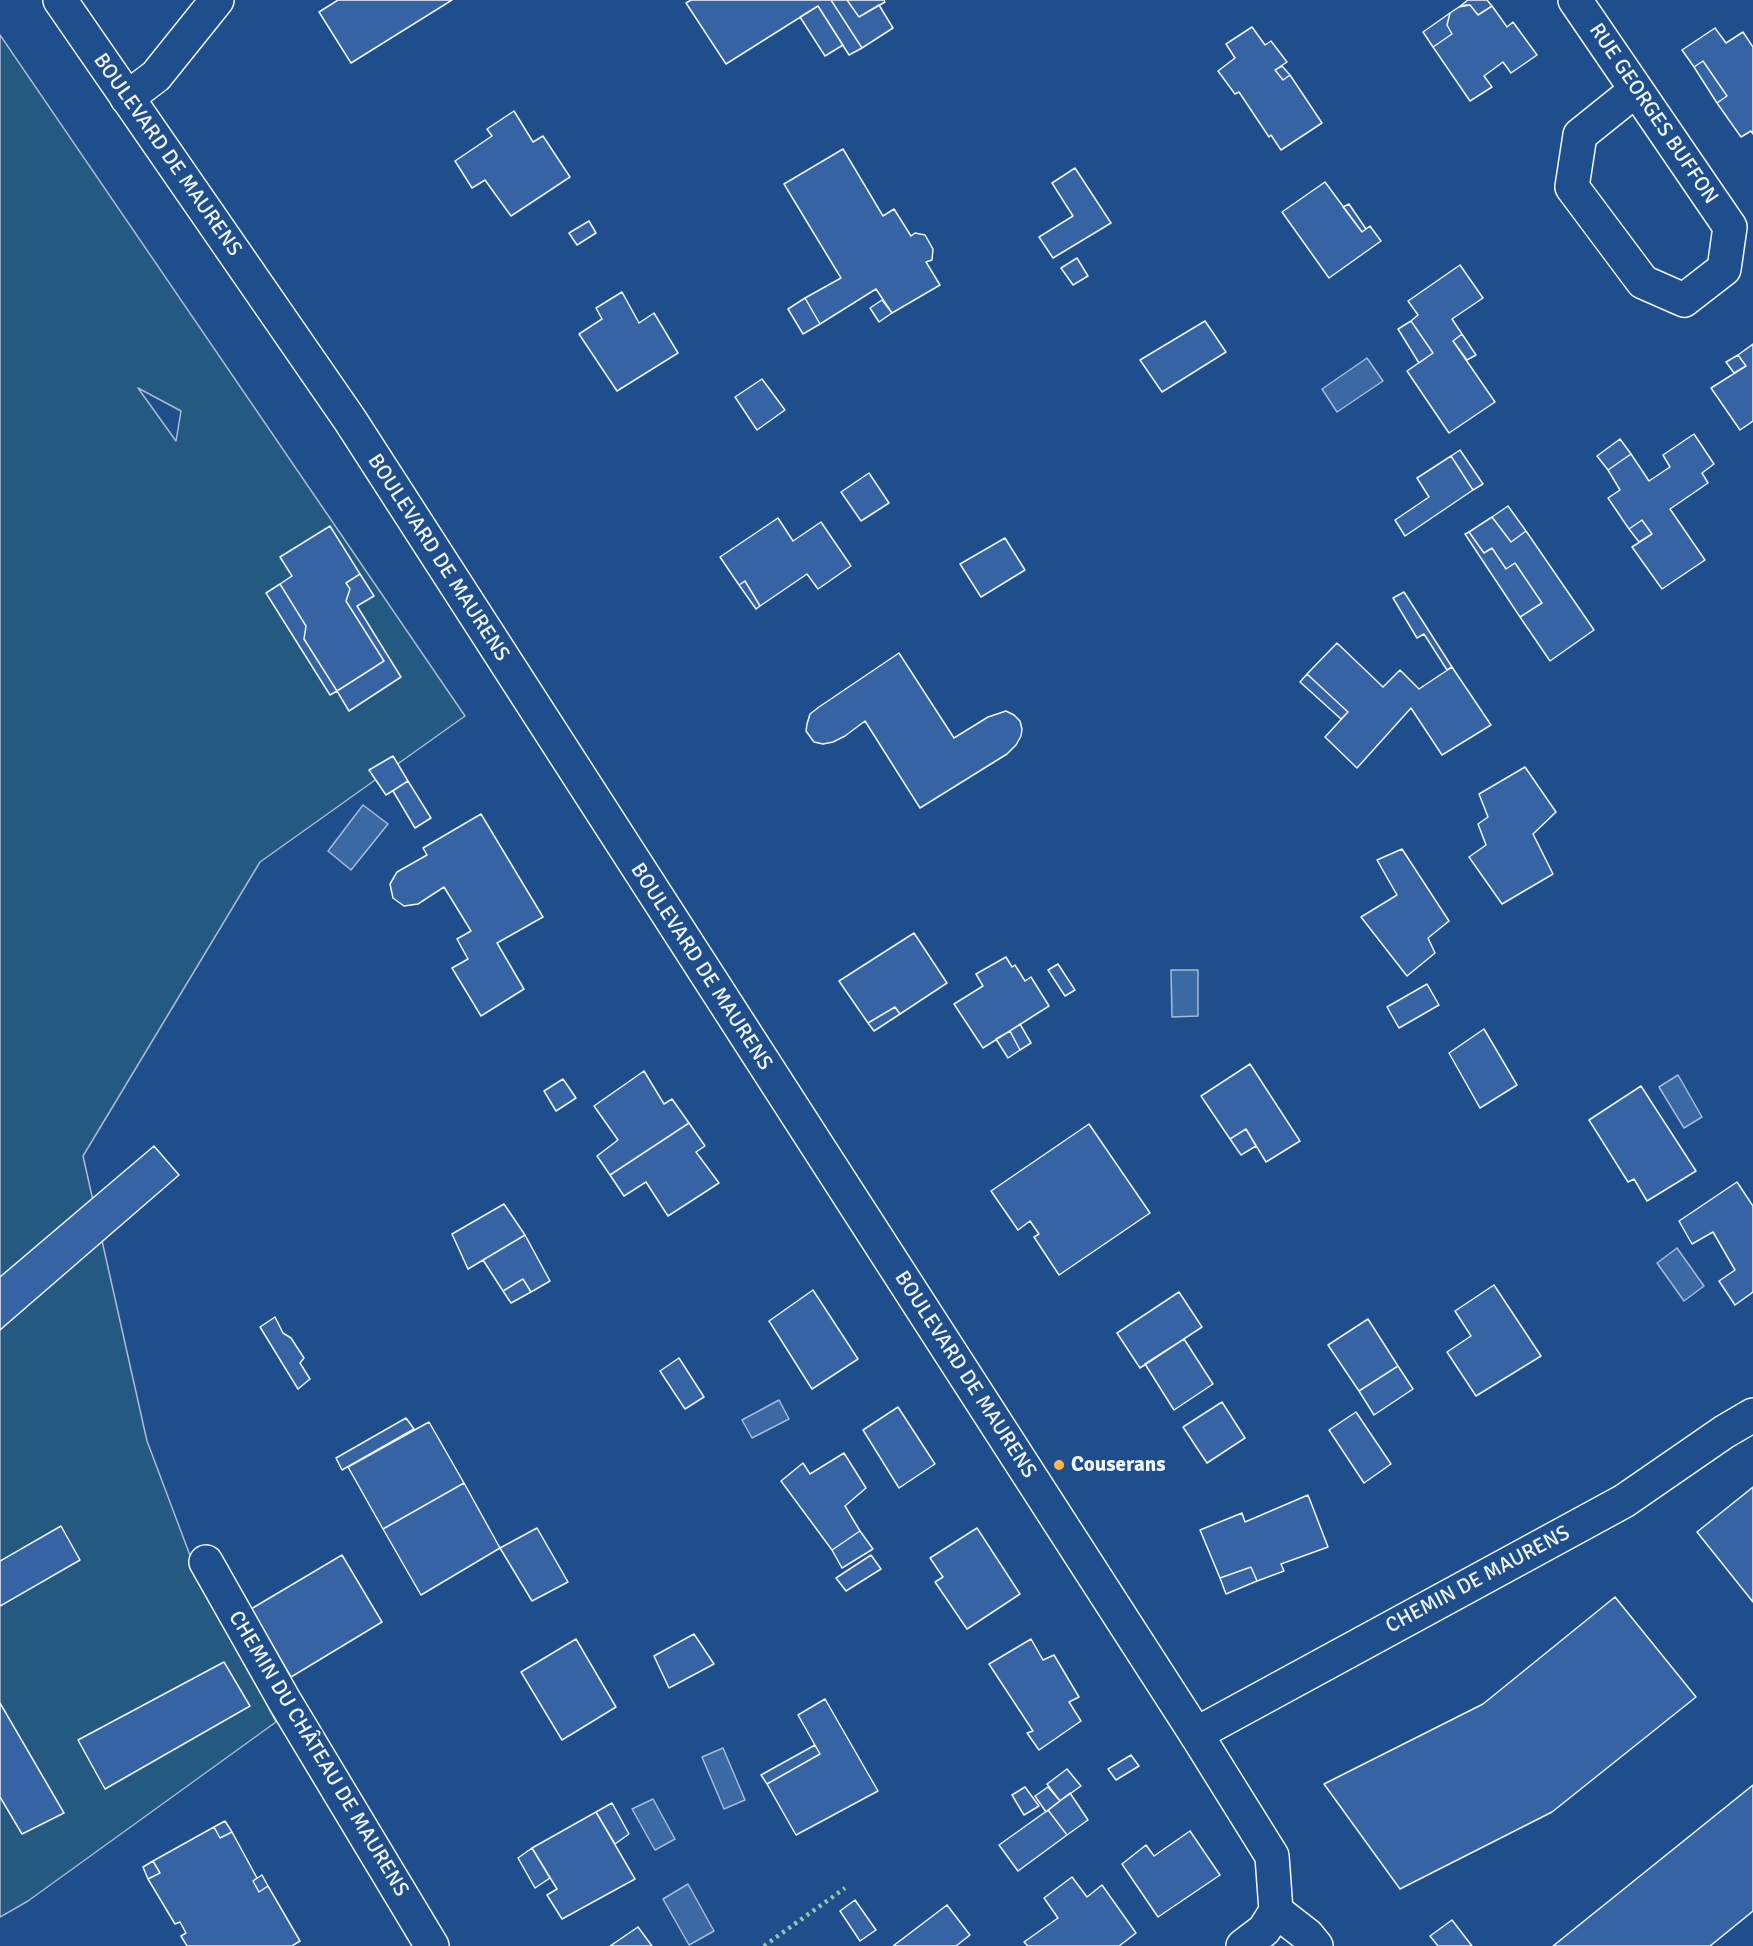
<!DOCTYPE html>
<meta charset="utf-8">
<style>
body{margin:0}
canvas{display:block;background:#1f4e8c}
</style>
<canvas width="1753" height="1946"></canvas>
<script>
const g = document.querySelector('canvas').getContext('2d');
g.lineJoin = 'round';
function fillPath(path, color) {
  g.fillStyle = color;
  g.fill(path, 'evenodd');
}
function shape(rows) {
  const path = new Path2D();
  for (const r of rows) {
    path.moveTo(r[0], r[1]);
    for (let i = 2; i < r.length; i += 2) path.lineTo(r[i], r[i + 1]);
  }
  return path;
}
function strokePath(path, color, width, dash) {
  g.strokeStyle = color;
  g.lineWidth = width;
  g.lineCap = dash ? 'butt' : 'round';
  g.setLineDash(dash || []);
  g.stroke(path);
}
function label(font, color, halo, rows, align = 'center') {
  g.font = font + ' Signika,sans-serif';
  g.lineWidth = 4.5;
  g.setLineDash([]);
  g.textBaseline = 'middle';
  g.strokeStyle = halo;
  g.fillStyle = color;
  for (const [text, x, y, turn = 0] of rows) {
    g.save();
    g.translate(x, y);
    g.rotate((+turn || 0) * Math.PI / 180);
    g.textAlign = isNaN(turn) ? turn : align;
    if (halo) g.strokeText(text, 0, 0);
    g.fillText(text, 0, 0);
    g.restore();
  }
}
const green = shape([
 [0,35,465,716,260,862,83,1156,147,1441,191,1558,276,1722,28,1901,0,1917,0,35],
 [138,388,181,411,176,441,138,388]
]);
fillPath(green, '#245a82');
strokePath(green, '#a8bbd7', 1.5);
const water = shape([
 [1367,358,1383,381,1337,412,1322,389,1367,358],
 [363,805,388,824,351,870,328,851,363,805],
 [1171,970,1198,970,1198,1016,1172,1017,1171,970],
 [1678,1075,1702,1117,1684,1128,1659,1087,1678,1075],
 [1677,1248,1704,1286,1684,1301,1657,1263,1677,1248],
 [779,1400,789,1419,752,1438,742,1420,779,1400],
 [723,1748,745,1800,724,1809,702,1757,723,1748],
 [653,1799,675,1839,655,1850,632,1809,653,1799],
 [688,1884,714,1931,689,1945,663,1899,688,1884]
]);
fillPath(water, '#3b69a3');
strokePath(water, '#a8bbd7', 1.5);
const building = shape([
 [338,0,452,0,351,63,319,12,338,0],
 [691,0,831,0,862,48,849,55,818,6,726,64,686,3,691,0],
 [831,0,847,0,859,17,879,5,893,28,862,48,831,0],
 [847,0,884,0,885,2,859,17,847,0],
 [1468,0,1487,0,1492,6,1478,15,1470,5,1459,7,1468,0],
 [1466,5,1470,5,1478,15,1492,6,1507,27,1513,22,1537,55,1511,73,1503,62,1484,76,1492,87,1470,101,1433,47,1452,34,1447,25,1450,13,1459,7,1466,5],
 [818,6,843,45,825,56,800,17,818,6],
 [1450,13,1447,25,1452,34,1433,47,1423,32,1450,13],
 [1252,27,1265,45,1271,41,1287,62,1275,70,1283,80,1290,75,1322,123,1281,150,1271,135,1269,137,1239,92,1235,94,1218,71,1235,58,1226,44,1252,27],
 [1715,28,1726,43,1743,32,1753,47,1753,134,1751,131,1741,137,1717,103,1727,96,1703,61,1694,67,1682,50,1715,28],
 [1703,61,1727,96,1717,103,1694,67,1703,61],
 [1282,66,1290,75,1283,80,1275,70,1282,66],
 [514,111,533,142,543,136,570,177,511,216,485,180,472,188,455,161,492,136,487,129,514,111],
 [843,149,883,216,894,209,911,236,915,233,925,235,933,249,932,260,926,262,940,285,892,313,876,289,820,324,805,298,841,278,784,184,843,149],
 [1075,168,1111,223,1053,258,1039,237,1073,216,1052,183,1075,168],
 [1325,182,1362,232,1370,226,1381,241,1329,278,1282,212,1325,182],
 [1349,204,1366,229,1362,232,1343,207,1349,204],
 [589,221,596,233,577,245,569,233,589,221],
 [1077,258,1088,276,1073,285,1061,268,1077,258],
 [1460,265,1483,298,1452,319,1462,334,1453,341,1495,402,1449,433,1407,371,1433,353,1411,321,1418,315,1408,301,1460,265],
 [622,292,639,323,654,313,678,353,617,391,579,334,602,319,596,308,622,292],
 [805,298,820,324,803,334,788,309,805,298],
 [882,300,892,313,879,322,870,308,882,300],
 [1205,321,1226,352,1162,392,1140,360,1205,321],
 [1411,321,1433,353,1419,363,1398,329,1411,321],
 [1462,334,1476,355,1467,360,1453,341,1462,334],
 [1753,344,1753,421,1740,430,1711,388,1746,366,1738,355,1753,344],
 [1738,355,1746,366,1734,373,1726,362,1738,355],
 [762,379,785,410,757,430,735,397,762,379],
 [1694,434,1714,464,1702,473,1708,483,1670,509,1705,560,1662,589,1632,547,1652,534,1642,520,1629,529,1608,498,1620,490,1608,470,1631,454,1649,481,1670,467,1663,455,1694,434],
 [1620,439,1631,454,1608,470,1597,456,1620,439],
 [1460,450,1483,484,1473,490,1451,456,1460,450],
 [1451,456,1473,490,1405,536,1395,520,1429,497,1417,478,1451,456],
 [869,473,889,503,861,521,841,492,869,473],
 [1508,506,1526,531,1511,542,1492,517,1508,506],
 [1492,517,1511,542,1526,531,1594,630,1550,661,1520,617,1542,603,1515,563,1506,569,1492,548,1484,553,1469,532,1492,517],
 [778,518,793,541,821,522,851,566,818,589,807,574,760,606,745,581,739,585,720,557,778,518],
 [1642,520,1652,534,1639,542,1629,529,1642,520],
 [330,526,360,574,346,583,350,589,346,601,384,661,337,691,304,639,306,626,280,584,292,576,280,557,330,526],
 [1469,532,1484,553,1492,548,1506,569,1515,563,1542,603,1520,617,1465,534,1469,532],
 [1005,538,1025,570,981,597,960,564,1005,538],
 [360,574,374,596,357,606,401,677,349,711,337,691,384,661,346,601,350,589,346,583,360,574],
 [745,581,760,606,756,609,739,585,745,581],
 [280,584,306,626,304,639,337,691,330,695,266,593,280,584],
 [1404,592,1452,667,1447,670,1424,634,1417,638,1393,598,1404,592],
 [1337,643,1383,687,1400,670,1419,689,1452,667,1491,725,1442,755,1411,708,1357,768,1325,737,1348,712,1307,674,1337,643],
 [899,653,954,738,988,717,1006,711,1014,715,1020,721,1022,729,1021,736,1016,745,1007,754,920,808,865,721,845,736,833,742,823,744,814,742,806,731,807,724,810,714,819,707,899,653],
 [1307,674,1348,712,1341,719,1300,682,1307,674],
 [393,756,408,781,386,795,369,770,393,756],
 [1525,767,1556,812,1533,834,1553,874,1502,904,1469,857,1486,845,1478,824,1488,817,1479,794,1525,767],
 [408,781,431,818,415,828,393,791,408,781],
 [481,814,543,917,497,943,524,989,481,1016,452,968,468,959,457,939,471,931,444,887,418,904,404,906,393,898,390,884,397,872,427,855,423,848,481,814],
 [1402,849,1449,921,1428,938,1435,953,1407,976,1361,917,1397,895,1377,860,1402,849],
 [914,933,947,983,900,1014,895,1007,868,1023,839,981,914,933],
 [1006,957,1012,967,1015,965,1025,981,1031,977,1049,1006,983,1048,954,1004,983,986,976,974,1006,957],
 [1058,964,1075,990,1065,996,1048,970,1058,964],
 [1427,984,1439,1005,1399,1028,1387,1007,1427,984],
 [895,1007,900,1014,874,1031,868,1023,895,1007],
 [1020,1024,1031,1043,1020,1050,1010,1031,1020,1024],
 [1484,1029,1517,1085,1480,1108,1449,1053,1484,1029],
 [1010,1031,1020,1050,1008,1058,996,1039,1010,1031],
 [1250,1064,1300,1141,1266,1162,1246,1129,1230,1139,1201,1096,1250,1064],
 [644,1071,664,1104,672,1099,689,1123,610,1175,597,1156,618,1140,594,1106,644,1071],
 [563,1079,576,1098,556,1111,544,1091,563,1079],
 [1641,1086,1696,1171,1647,1201,1634,1179,1628,1182,1589,1120,1641,1086],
 [689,1123,705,1146,696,1152,719,1183,668,1216,646,1182,624,1196,610,1175,689,1123],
 [1089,1124,1150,1213,1059,1275,1034,1237,1039,1234,1030,1221,1018,1230,991,1191,1089,1124],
 [1246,1129,1256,1146,1241,1155,1230,1139,1246,1129],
 [154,1146,179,1175,0,1330,0,1277,154,1146],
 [1737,1182,1753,1206,1753,1292,1735,1305,1719,1281,1735,1270,1713,1232,1692,1244,1679,1221,1737,1182],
 [504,1204,525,1235,468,1269,452,1234,504,1204],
 [525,1235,550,1281,531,1292,523,1279,503,1291,483,1260,525,1235],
 [523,1279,531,1292,511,1303,503,1291,523,1279],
 [1494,1285,1541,1356,1476,1396,1447,1352,1471,1336,1455,1311,1494,1285],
 [813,1290,858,1359,812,1389,769,1321,813,1290],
 [1179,1292,1202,1327,1140,1368,1117,1333,1179,1292],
 [275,1317,283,1333,291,1338,304,1358,300,1363,310,1379,298,1389,260,1327,275,1317],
 [1368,1319,1398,1366,1359,1391,1328,1345,1368,1319],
 [1184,1339,1213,1384,1174,1410,1145,1364,1184,1339],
 [679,1358,704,1397,685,1409,660,1371,679,1358],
 [1398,1366,1413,1389,1374,1415,1359,1391,1398,1366],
 [1222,1402,1245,1438,1207,1463,1183,1427,1222,1402],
 [898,1407,935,1464,899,1488,863,1430,898,1407],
 [1356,1412,1391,1464,1364,1483,1329,1430,1356,1412],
 [406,1418,414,1429,342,1470,336,1458,406,1418],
 [429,1422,464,1483,383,1529,348,1467,429,1422],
 [844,1453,866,1488,845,1506,860,1531,832,1550,781,1481,803,1463,810,1474,844,1453],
 [464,1483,500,1548,421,1595,383,1529,464,1483],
 [1753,1487,1753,1602,1697,1532,1753,1487],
 [1308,1495,1328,1547,1281,1564,1284,1571,1257,1581,1251,1567,1220,1578,1200,1530,1242,1513,1245,1522,1308,1495],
 [61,1526,80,1560,0,1606,0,1561,61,1526],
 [537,1528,568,1582,532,1601,500,1548,537,1528],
 [977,1528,1020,1594,967,1629,935,1582,943,1577,930,1558,977,1528],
 [860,1531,873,1549,842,1568,832,1550,860,1531],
 [342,1555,382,1622,291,1677,251,1609,342,1555],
 [871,1555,881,1569,846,1591,836,1578,871,1555],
 [1251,1567,1257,1581,1226,1594,1220,1578,1251,1567],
 [1615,1597,1696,1697,1552,1812,1400,1889,1324,1784,1483,1704,1615,1597],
 [694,1634,714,1664,669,1688,654,1656,694,1634],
 [576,1639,616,1707,562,1740,521,1672,576,1639],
 [1031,1639,1043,1660,1054,1655,1079,1697,1069,1702,1081,1721,1039,1750,1027,1733,1033,1731,989,1664,1031,1639],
 [224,1662,250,1706,105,1789,78,1740,224,1662],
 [825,1699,878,1791,796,1835,767,1784,820,1754,798,1715,825,1699],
 [0,1703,64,1813,22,1834,0,1797,0,1703],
 [815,1745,820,1754,767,1784,761,1775,815,1745],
 [1131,1755,1139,1766,1116,1780,1108,1769,1131,1755],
 [1067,1769,1081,1786,1060,1801,1047,1784,1067,1769],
 [1753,1785,1753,1911,1710,1946,1553,1946,1753,1785],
 [1025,1787,1039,1806,1024,1815,1012,1795,1025,1787],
 [1048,1787,1060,1801,1046,1812,1035,1796,1048,1787],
 [1070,1793,1088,1820,1067,1835,1048,1810,1070,1793],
 [612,1803,629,1834,615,1844,596,1812,612,1803],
 [1048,1810,1067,1835,1018,1871,999,1845,1048,1810],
 [596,1812,635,1879,562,1919,547,1895,557,1889,532,1848,596,1812],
 [225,1821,232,1832,220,1838,214,1827,225,1821],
 [214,1827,220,1838,232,1832,257,1878,253,1881,259,1892,268,1886,300,1941,292,1946,187,1946,181,1936,186,1933,180,1922,175,1924,148,1879,160,1873,153,1861,214,1827],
 [1190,1831,1220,1875,1158,1917,1122,1864,1146,1845,1154,1856,1190,1831],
 [532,1848,550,1878,535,1888,518,1858,532,1848],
 [153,1861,160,1873,148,1879,143,1867,153,1861],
 [262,1875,268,1886,259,1892,253,1881,262,1875],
 [1072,1877,1087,1897,1102,1885,1136,1933,1119,1946,1028,1946,1024,1942,1058,1918,1044,1898,1072,1877],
 [855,1900,876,1930,860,1941,840,1911,855,1900],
 [947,1905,970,1935,956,1946,893,1946,947,1905],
 [1452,1920,1472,1946,1438,1946,1430,1936,1452,1920],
 [638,1927,652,1946,610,1946,638,1927]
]);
fillPath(building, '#3563a3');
strokePath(building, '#f2f6ff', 1.5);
const minor = shape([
 [1575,0,1730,227,1724,269,1684,300,1643,282,1572,187,1580,135,1636,90],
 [127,98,156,76,217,0],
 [206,1562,284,1700,432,1946],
 [1196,1734,1624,1501,1724,1432,1753,1415],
 [1276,1911,1307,1935,1316,1946]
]);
const tertiary = shape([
 [60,0,350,420,1196,1734,1272,1856,1276,1911,1264,1930,1243,1946]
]);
strokePath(minor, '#f2f6ff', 36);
strokePath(tertiary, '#f2f6ff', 36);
strokePath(minor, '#1f4e8c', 33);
strokePath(tertiary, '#1f4e8c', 33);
strokePath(shape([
 [764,1946,845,1888]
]), '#97c8a6', 4.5, [3, 4.5]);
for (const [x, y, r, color] of [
 [1059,1465,6,"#ffb74d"]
]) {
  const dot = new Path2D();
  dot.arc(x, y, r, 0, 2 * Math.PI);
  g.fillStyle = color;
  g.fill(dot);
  strokePath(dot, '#1f4e8c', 2);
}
label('21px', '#f2f6ff', '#1f4e8c', [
 ["RUE GEORGES BUFFON",1653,114,56],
 ["BOULEVARD DE MAURENS",167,155,55],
 ["BOULEVARD DE MAURENS",438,558,57],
 ["BOULEVARD DE MAURENS",701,967,57],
 ["BOULEVARD DE MAURENS",965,1375,57],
 ["CHEMIN DE MAURENS",1478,1580,-28],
 ["CHEMIN DU CHÂTEAU DE MAURENS",318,1754,59]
]);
label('bold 21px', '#f2f6ff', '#1f4e8c', [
 ["Couserans",1071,1465]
], 'left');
</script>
